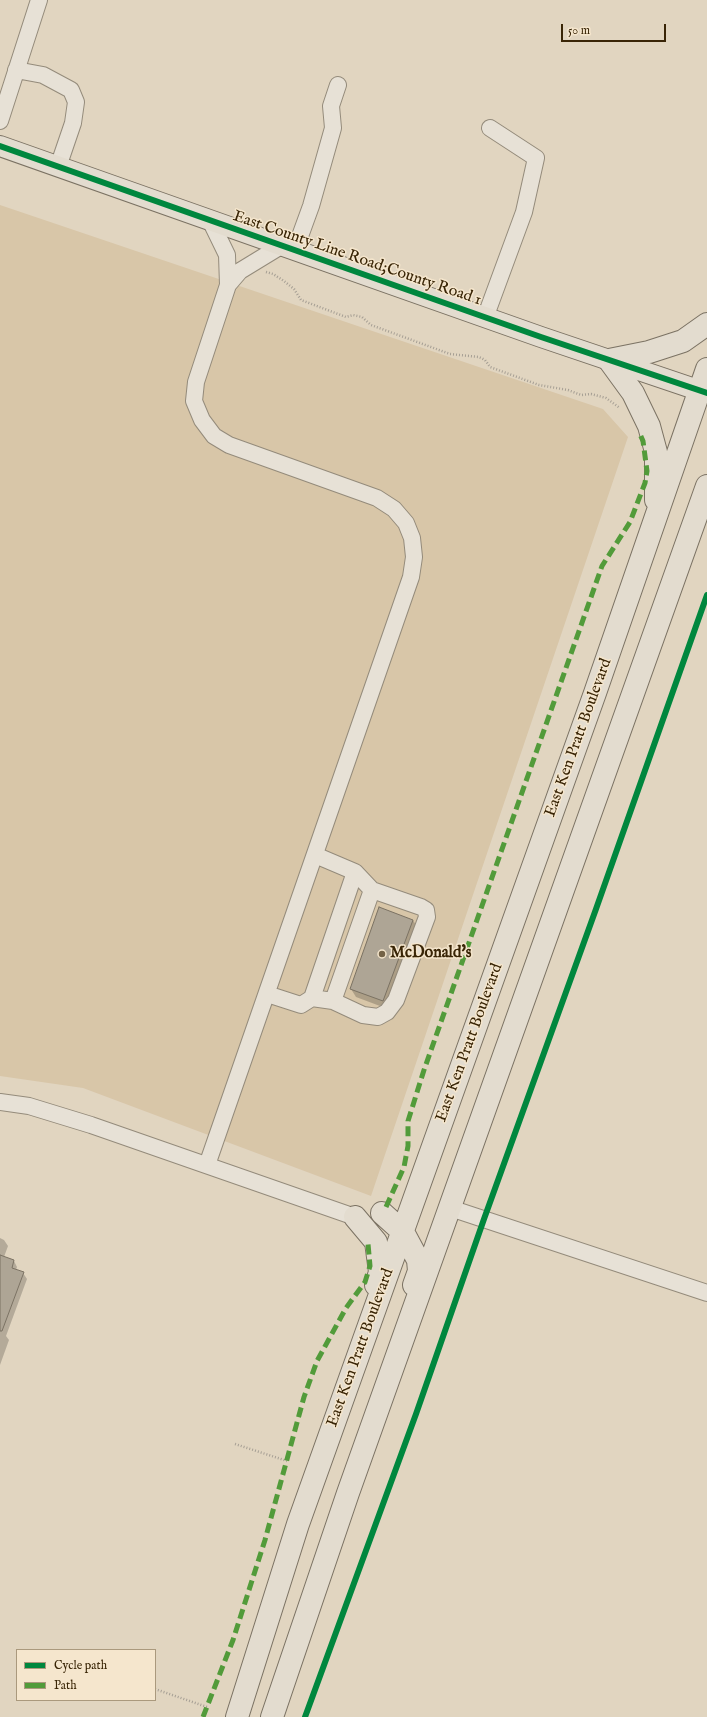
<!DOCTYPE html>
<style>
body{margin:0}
#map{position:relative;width:707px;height:1717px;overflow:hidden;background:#e1d5c0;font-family:"IM FELL English",serif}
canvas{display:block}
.legend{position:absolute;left:16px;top:1649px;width:140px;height:52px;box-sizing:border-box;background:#f5e6cd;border:1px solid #aa997d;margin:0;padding:5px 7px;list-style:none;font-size:12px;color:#392506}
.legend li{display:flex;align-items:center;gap:8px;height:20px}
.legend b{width:20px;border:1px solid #aa997d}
.scale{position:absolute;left:561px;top:24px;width:105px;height:18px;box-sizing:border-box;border:2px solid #392506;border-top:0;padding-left:5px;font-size:12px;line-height:14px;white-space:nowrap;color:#392506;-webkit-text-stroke:3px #f5e6cd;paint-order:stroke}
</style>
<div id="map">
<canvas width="707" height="1717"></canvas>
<ul class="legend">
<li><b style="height:5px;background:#00873e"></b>Cycle path</li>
<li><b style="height:5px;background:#529b3a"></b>Path</li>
</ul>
<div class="scale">50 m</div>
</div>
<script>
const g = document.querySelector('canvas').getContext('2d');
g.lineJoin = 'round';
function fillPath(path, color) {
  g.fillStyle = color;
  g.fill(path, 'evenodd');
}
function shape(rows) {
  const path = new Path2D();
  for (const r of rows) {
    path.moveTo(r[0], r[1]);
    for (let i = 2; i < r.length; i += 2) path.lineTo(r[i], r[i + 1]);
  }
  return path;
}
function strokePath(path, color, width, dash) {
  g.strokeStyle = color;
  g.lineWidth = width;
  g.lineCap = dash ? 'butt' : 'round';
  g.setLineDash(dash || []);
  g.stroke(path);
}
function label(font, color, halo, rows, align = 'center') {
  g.font = font + ' "IM FELL English",serif';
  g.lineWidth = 3;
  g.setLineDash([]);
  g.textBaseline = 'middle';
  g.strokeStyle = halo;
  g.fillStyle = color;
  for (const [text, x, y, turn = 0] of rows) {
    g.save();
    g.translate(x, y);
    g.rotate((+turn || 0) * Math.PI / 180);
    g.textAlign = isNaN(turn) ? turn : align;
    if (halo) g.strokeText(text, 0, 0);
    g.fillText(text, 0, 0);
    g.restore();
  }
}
fillPath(shape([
 [0,205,603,409,628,437,371,1196,83,1088,0,1076]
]), '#d8c6a8');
fillPath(shape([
 [413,920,418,929,388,1009,356,997,351,989],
 [0,1238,4,1240,8,1246,4,1257,14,1261,17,1267,16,1270,23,1273,27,1279,6,1336,9,1340,0,1365]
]), '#0003');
const building = shape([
 [379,907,413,920,383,1001,350,989,379,907],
 [0,1255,14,1260,12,1268,24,1272,2,1331,0,1331,0,1255]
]);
fillPath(building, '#aea595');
strokePath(building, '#7b7263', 1);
const minor = shape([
 [16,70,43,75,71,90,76,102,73,123,58,167],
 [0,121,39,0],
 [295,250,311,206,333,128,331,106,338,85],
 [228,285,240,271,281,246],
 [485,318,524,212,536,158,490,128],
 [267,994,301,1005,312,998,333,1001,372,890,355,872,315,855],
 [312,998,355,872],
 [333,1001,363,1015,378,1017,387,1012,396,1000,424,925,427,917,426,910,421,907,372,890],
 [0,1102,29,1106,91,1125,355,1217],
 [207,1165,411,577,414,557,412,538,406,523,394,509,377,498,229,445,214,436,202,420,194,401,196,382,228,285,227,255,210,220],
 [450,1208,707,1293]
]);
const major = shape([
 [0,146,541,337,707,393]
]);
const highway = shape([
 [656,500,656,452,649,426,633,393,609,360,649,352,683,341,707,324],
 [382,1213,403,1232,418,1260,419,1271,414,1285],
 [355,1217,376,1242,380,1272,376,1285],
 [237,1717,298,1524,595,693,707,369],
 [272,1717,348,1493,707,486]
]);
strokePath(minor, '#948b7b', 18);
strokePath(major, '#7b7263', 22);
strokePath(highway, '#7b7263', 24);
strokePath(shape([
 [266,272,273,274,284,281,294,289,301,300,346,317,353,315,362,317,371,325,450,354,479,357,485,360,490,367,539,385,568,390,581,395,591,394,606,398,620,408],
 [235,1444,287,1461],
 [155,1689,207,1707]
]), '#a69f94', 2.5, [1, 2]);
strokePath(minor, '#e7e1d6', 16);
strokePath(major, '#e3dccf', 20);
strokePath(highway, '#e3dccf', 22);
strokePath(shape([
 [386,1207,404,1167,408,1146,408,1121,424,1070,602,566,630,522,645,483,647,471,643,441,639,432],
 [203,1717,233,1640,265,1540,304,1397,317,1361,346,1308,365,1282,370,1266,368,1244]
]), '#529b3a', 5, [10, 5]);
strokePath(shape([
 [0,146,541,337,707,393],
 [305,1717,416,1414,484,1219,596,909,707,595]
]), '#00873e', 6);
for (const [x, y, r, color] of [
 [382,954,4,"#746347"]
]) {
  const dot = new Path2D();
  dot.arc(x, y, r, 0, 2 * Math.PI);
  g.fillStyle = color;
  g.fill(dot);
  strokePath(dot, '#f5e6cd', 1.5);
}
label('16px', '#392506', '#f5e6cd', [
 ["East County Line Road;County Road 1",357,259,19],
 ["East Ken Pratt Boulevard",579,738,-70],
 ["East Ken Pratt Boulevard",470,1043,-70],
 ["East Ken Pratt Boulevard",361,1348,-70]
]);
label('bold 16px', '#392506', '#f5e6cd', [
 ["McDonald's",390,954]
], 'left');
</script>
